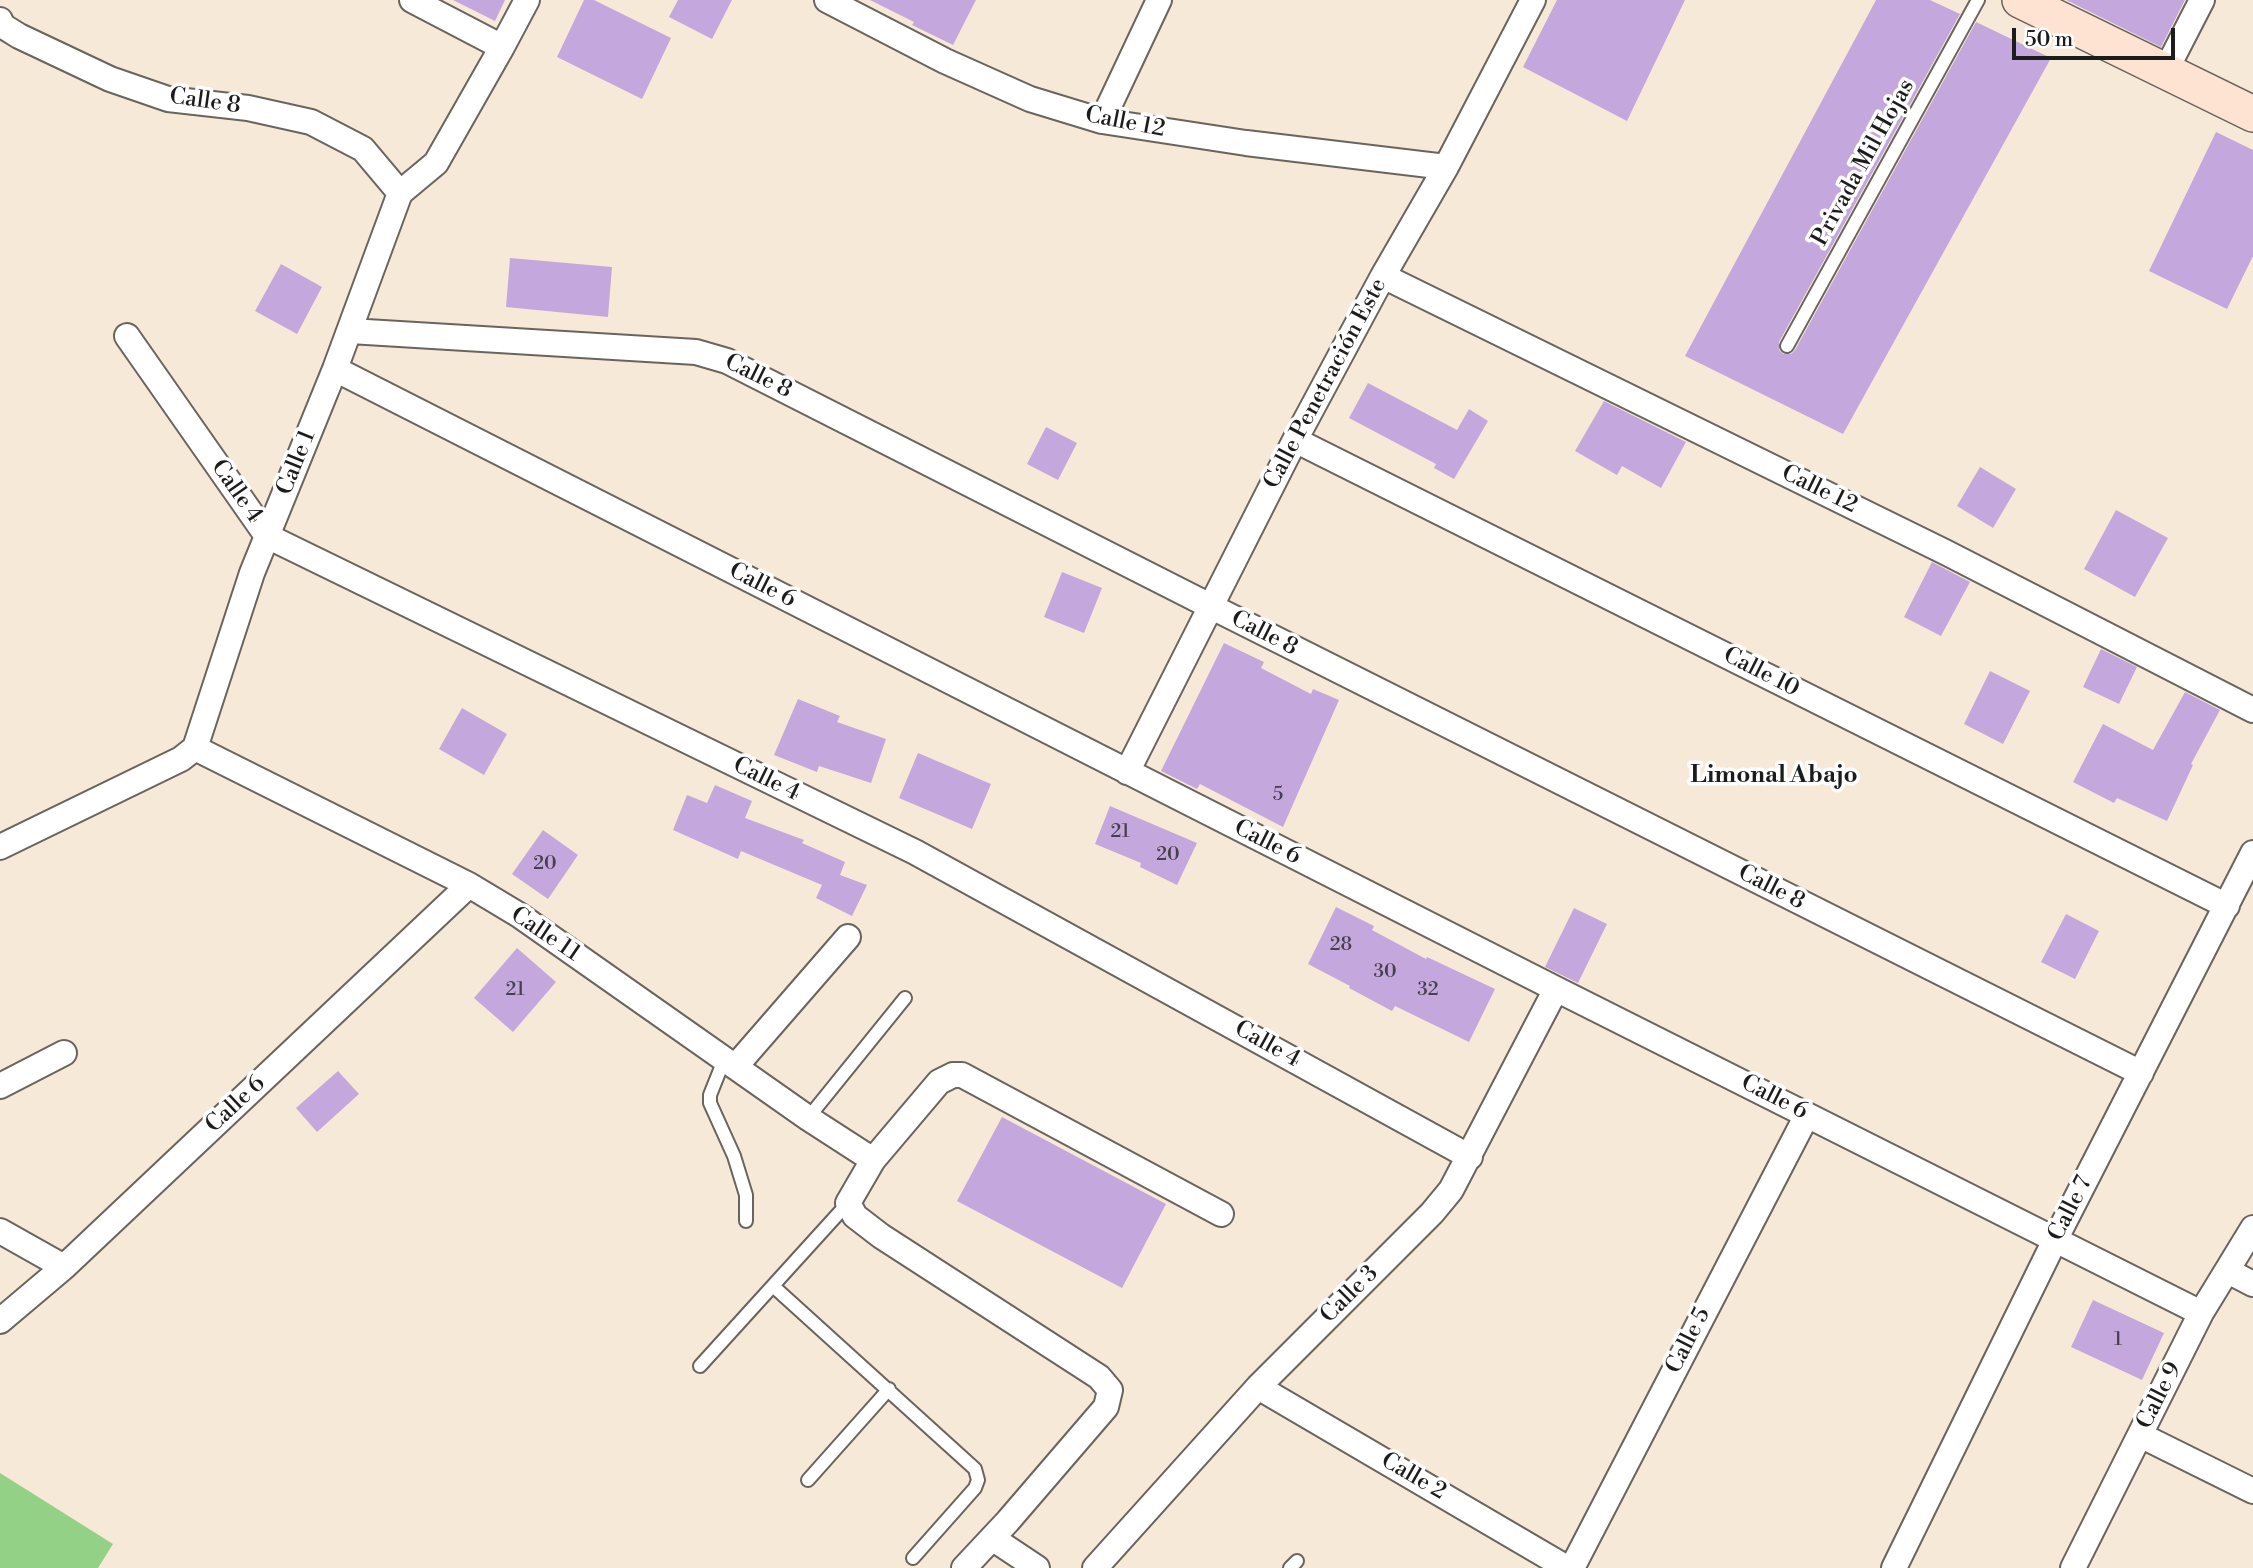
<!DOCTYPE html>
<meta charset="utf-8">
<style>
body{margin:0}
#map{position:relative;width:2253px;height:1568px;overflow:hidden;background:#f7e9d7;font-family:"Libre Bodoni",serif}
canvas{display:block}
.scale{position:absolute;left:2012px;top:28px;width:163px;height:32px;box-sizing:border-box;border:4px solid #1c1c1c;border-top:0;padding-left:9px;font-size:21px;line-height:24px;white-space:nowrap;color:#1c1c1c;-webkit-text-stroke:5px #fff;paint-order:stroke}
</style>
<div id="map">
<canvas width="2253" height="1568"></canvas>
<div class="scale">50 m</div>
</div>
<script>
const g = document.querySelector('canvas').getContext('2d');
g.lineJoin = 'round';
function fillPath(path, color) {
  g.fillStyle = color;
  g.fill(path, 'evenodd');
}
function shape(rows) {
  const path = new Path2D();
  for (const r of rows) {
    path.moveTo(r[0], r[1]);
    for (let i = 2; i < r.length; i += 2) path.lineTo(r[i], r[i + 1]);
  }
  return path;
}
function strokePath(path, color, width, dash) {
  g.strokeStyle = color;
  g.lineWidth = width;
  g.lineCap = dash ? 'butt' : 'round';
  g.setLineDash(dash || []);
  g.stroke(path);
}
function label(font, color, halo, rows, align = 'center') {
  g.font = font + ' "Libre Bodoni",serif';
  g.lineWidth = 7;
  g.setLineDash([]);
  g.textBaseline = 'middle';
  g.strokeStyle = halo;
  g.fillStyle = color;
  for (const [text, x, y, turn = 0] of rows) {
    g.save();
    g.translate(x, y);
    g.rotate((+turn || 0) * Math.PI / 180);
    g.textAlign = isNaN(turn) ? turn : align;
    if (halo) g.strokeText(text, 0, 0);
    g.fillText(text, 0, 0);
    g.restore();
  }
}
fillPath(shape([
 [0,1473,113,1544,98,1568,0,1568]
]), '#93d187');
fillPath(shape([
 [453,0,505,0,495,21],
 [584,0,594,0,671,38,642,99,557,57],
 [678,0,732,0,712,39,669,17],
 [870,0,976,0,953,45,912,25,914,22],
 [1557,0,1685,0,1627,121,1523,67],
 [1876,0,1930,0,1960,14,1779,342,1779,350,1783,354,1791,354,1795,350,1976,22,2051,58,1843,434,1685,356],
 [2066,0,2185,0,2161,47],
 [2216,132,2253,150,2253,256,2227,309,2149,271],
 [510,258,612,267,608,317,506,307],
 [281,264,322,287,297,334,255,311],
 [1368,383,1457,430,1469,409,1488,421,1454,479,1434,468,1436,464,1349,418],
 [1604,401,1686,442,1661,488,1622,466,1617,475,1575,451],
 [1046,427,1077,443,1058,480,1027,464],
 [1980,467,2016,489,1993,528,1957,506],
 [2116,510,2168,538,2135,597,2084,569],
 [1932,562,1970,582,1941,636,1904,617],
 [1062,572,1102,588,1084,633,1044,617],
 [1224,643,1264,662,1261,668,1311,694,1313,689,1339,700,1283,827,1200,784,1197,789,1161,771],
 [2101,649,2137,667,2119,704,2083,687],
 [1990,671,2030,691,2003,744,1964,724],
 [2185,692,2220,710,2191,764,2193,765,2167,821,2117,798,2114,803,2073,782,2103,724,2153,750],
 [798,699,840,716,837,722,886,739,871,783,819,766,817,772,774,755],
 [462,708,507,734,484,775,439,749],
 [918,753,991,784,972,829,899,798],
 [715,785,752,801,745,818,804,840,802,843,845,862,840,875,867,885,852,916,816,898,822,885,741,851,738,859,673,830,687,795,707,803],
 [1110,806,1197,843,1177,885,1140,867,1141,863,1095,844],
 [543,830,578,855,548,899,512,874],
 [1336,907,1374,926,1372,930,1426,959,1427,957,1495,989,1469,1042,1395,1006,1392,1011,1349,988,1350,986,1308,964],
 [1574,908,1607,924,1578,983,1545,967],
 [2066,914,2099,931,2075,979,2041,962],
 [517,948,556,982,513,1032,474,998],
 [338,1071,359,1094,317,1132,296,1108],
 [1002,1117,1166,1204,1122,1288,957,1201],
 [2093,1300,2164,1333,2142,1380,2071,1347]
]), '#c4a8dd');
const lane = shape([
 [1787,346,1978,0],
 [724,1060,710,1095,710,1103,734,1156,746,1195,746,1221],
 [808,1118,905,998],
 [773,1286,975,1469,978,1480,975,1488,913,1558],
 [700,1366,848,1203],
 [808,1480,889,1389],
 [1290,1568,1297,1561]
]);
const street = shape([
 [412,0,502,47],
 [827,0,945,61,1030,99,1102,121,1246,143,1446,167],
 [0,20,3,26,19,36,110,79,168,99,248,108,311,122,363,149,400,193],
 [2166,70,2202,0],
 [1102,121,1159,0],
 [1383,276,1945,552,2253,710],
 [350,331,696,352,727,361,1210,606,2141,1073],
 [127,336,267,536,915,852,1470,1157],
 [335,369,1556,989,2201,1313],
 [1295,440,2227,906],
 [195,748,469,885,519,915,808,1118,873,1160],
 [1127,772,1295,440,1383,276,1446,167,1533,0],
 [0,847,181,759,195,748,252,573,335,369,400,193,436,163,502,47,527,0],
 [735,1067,848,937],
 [0,1086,64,1053],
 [0,1231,64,1267],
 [2228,1271,2253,1284],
 [0,1321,64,1267,469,885],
 [1258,1387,1567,1568],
 [2140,1435,2253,1491],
 [992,1538,1037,1568],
 [964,1568,1008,1521,1106,1407,1110,1390,1099,1377,881,1236,855,1216,848,1203,873,1160,939,1082,953,1075,962,1075,1221,1214],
 [1095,1568,1258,1387,1432,1213,1451,1190,1556,989],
 [1572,1568,1807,1115],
 [1894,1568,2055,1240,2253,853],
 [2073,1568,2201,1313,2253,1228]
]);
const secondary = shape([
 [2020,0,2253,114]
]);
strokePath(lane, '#69645d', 16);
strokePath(street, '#69645d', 28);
strokePath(secondary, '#69645d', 38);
strokePath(lane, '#fff', 12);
strokePath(street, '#fff', 24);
strokePath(secondary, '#fee3d2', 35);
label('19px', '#463f4c', null, [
 ["5",1278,795],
 ["21",1120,832],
 ["20",1168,855],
 ["20",545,864],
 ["28",1341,945],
 ["30",1385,972],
 ["21",515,990],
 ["32",1428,990],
 ["1",2118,1340]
]);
label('23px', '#1c1c1c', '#fff', [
 ["Calle 8",205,102,8],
 ["Calle 12",1125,123,11],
 ["Privada Mil Hojas",1864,163,-61],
 ["Calle 8",758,377,26],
 ["Calle Penetración Este",1326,384,-62],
 ["Calle 1",297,463,-68],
 ["Calle 12",1819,490,26],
 ["Calle 4",236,492,55],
 ["Calle 6",762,586,27],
 ["Calle 8",1264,634,27],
 ["Calle 10",1761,673,27],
 ["Calle 4",766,780,26],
 ["Calle 6",1267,843,27],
 ["Calle 8",1771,888,27],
 ["Calle 11",545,935,34],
 ["Calle 4",1267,1045,29],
 ["Calle 6",1774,1098,27],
 ["Calle 6",236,1105,-43],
 ["Calle 7",2071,1209,-63],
 ["Calle 3",1350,1295,-45],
 ["Calle 5",1689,1341,-63],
 ["Calle 9",2160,1396,-63],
 ["Calle 2",1413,1477,30]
]);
label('bold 24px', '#1c1c1c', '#fff', [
 ["Limonal Abajo",1774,776]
]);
</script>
